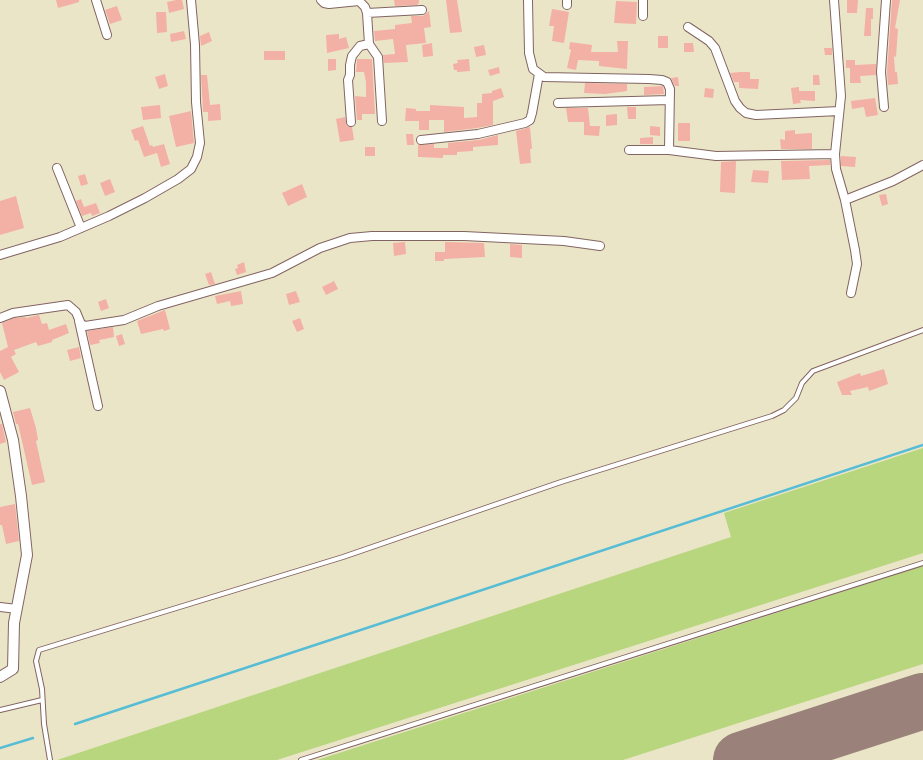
<!DOCTYPE html>
<style>
body{margin:0}
canvas{display:block;background:#ebe5c8}
</style>
<canvas width="923" height="760"></canvas>
<script>
const g = document.querySelector('canvas').getContext('2d');
g.lineJoin = 'round';
function fillPath(path, color) {
  g.fillStyle = color;
  g.fill(path, 'evenodd');
}
function shape(rows) {
  const path = new Path2D();
  for (const r of rows) {
    path.moveTo(r[0], r[1]);
    for (let i = 2; i < r.length; i += 2) path.lineTo(r[i], r[i + 1]);
  }
  return path;
}
function strokePath(path, color, width, dash) {
  g.strokeStyle = color;
  g.lineWidth = width;
  g.lineCap = dash ? 'butt' : 'round';
  g.setLineDash(dash || []);
  g.stroke(path);
}
fillPath(shape([
 [923,448,923,553,277,760,57,760,731,537,724,513],
 [923,566,923,664,623,760,317,760]
]), '#b7d67d');
strokePath(shape([
 [75,724,923,445],
 [0,748,33,738]
]), '#57bdd5', 2.5);
strokePath(shape([
 [741,760,923,701]
]), '#9a827a', 56);
fillPath(shape([
 [56,0,79,0,79,2,58,8],
 [176,0,182,0,184,9,169,13,167,2],
 [394,0,419,0,419,3,417,5,395,6],
 [446,0,457,0,462,32,450,33],
 [847,0,858,0,857,13,847,13],
 [892,0,900,0,895,28,898,29,896,57,894,56,895,72,897,72,898,84,888,85,887,72],
 [616,1,637,2,636,24,614,23],
 [117,6,122,20,110,24,105,10],
 [866,8,873,8,873,19,871,19,871,36,864,36],
 [552,9,569,12,564,43,552,41,554,26,549,26],
 [429,11,431,27,424,28,426,43,406,45,408,62,384,63,383,55,395,54,393,39,375,41,374,31,395,29,395,25,412,23,411,16,423,16],
 [156,12,166,12,167,32,157,33],
 [184,31,186,39,171,42,170,34],
 [209,32,212,41,201,46,200,36],
 [339,34,339,39,346,37,349,48,327,53,326,35],
 [658,36,668,36,668,48,658,48],
 [617,41,628,41,627,69,599,66,599,61,578,60,576,70,567,68,571,50,569,49,570,42,592,45,591,52,618,52],
 [432,43,433,56,423,57,422,45],
 [684,43,693,43,694,52,684,52],
 [484,45,486,55,476,57,474,47],
 [824,48,832,48,832,55,825,55],
 [264,51,285,51,285,60,264,60],
 [328,59,336,59,336,70,328,71],
 [357,59,372,59,375,114,362,114,362,120,357,120,355,96,366,97,366,82,364,72,356,72],
 [469,59,470,71,457,72,457,70,454,70,453,64,458,63,457,60],
 [846,60,855,60,855,65,876,64,876,75,860,76,861,83,850,83,850,68,846,68],
 [499,67,500,73,490,76,488,70],
 [740,72,750,72,750,79,759,79,758,89,739,88,739,82,734,82,730,73],
 [165,74,168,86,159,89,155,77],
 [201,75,207,75,210,105,220,104,221,120,208,121,208,112,203,112],
 [813,75,819,75,820,85,813,85],
 [678,77,679,86,675,86,671,78],
 [585,83,627,84,627,91,605,94,584,93],
 [663,86,664,94,644,95,644,87],
 [799,87,799,91,815,91,815,101,800,100,801,103,793,104,791,88],
 [501,88,504,97,493,101,493,125,477,128,444,132,444,120,429,120,429,130,419,130,419,121,405,121,406,108,416,109,416,111,430,111,430,105,464,107,464,118,477,117,477,103,482,103,482,94,492,93,492,91],
 [705,88,714,89,713,98,704,97],
 [875,98,878,115,866,117,864,107,852,109,851,101],
 [160,105,161,118,143,120,141,107],
 [627,107,636,107,636,119,628,119],
 [566,108,588,108,590,126,600,126,599,136,584,135,584,122,568,122],
 [191,111,194,143,176,147,169,116],
 [617,114,617,125,606,126,606,115],
 [345,117,347,126,352,127,354,140,340,142,336,119],
 [678,123,690,123,690,141,678,141],
 [143,126,150,146,152,145,153,147,164,144,170,164,161,167,157,153,144,157,138,140,135,141,131,130],
 [650,126,660,127,660,136,650,135],
 [530,127,532,149,530,149,531,163,520,164,516,131],
 [795,130,795,134,812,133,812,149,781,149,780,139,785,140,785,131],
 [406,134,413,134,414,145,407,145],
 [498,135,498,145,473,147,473,151,457,152,457,155,443,155,443,158,418,157,418,145,434,144,434,148,448,148,448,143,479,140],
 [653,137,653,144,640,144,640,138],
 [365,147,375,147,375,156,365,156],
 [841,156,856,157,855,167,841,166],
 [830,160,830,165,809,166,810,179,782,180,781,161],
 [736,161,735,193,720,192,721,162],
 [753,170,769,171,768,183,751,182],
 [85,174,88,184,81,186,78,176],
 [110,179,115,192,105,196,100,183],
 [302,184,307,197,288,206,282,193],
 [886,194,888,204,882,206,879,195],
 [16,196,24,228,0,235,0,201],
 [81,199,84,207,96,203,100,213,92,216,91,213,82,216,76,201],
 [405,242,406,254,394,256,393,243],
 [445,242,484,243,485,257,444,259,444,261,435,261,435,252,445,252],
 [510,244,522,245,522,258,510,257],
 [244,262,246,272,237,275,235,269,238,268,237,265],
 [211,272,215,284,209,285,205,274],
 [334,281,338,289,326,295,322,287],
 [241,291,243,304,231,306,230,301,217,304,215,296],
 [296,291,300,302,289,305,286,294],
 [106,299,109,308,101,311,98,302],
 [165,310,170,329,164,331,163,329,141,334,137,321],
 [39,315,42,324,47,323,49,330,66,324,69,333,52,340,52,342,38,346,36,342,14,350,16,354,11,357,19,372,4,380,0,372,0,351,8,347,2,323,14,318,25,317,26,318],
 [300,318,304,329,297,332,292,321],
 [113,327,114,337,99,340,100,343,90,345,87,331],
 [122,334,125,344,119,346,116,336],
 [79,347,81,358,70,361,67,350],
 [884,369,888,384,869,391,868,387,850,391,852,395,842,395,837,382,860,373,861,376],
 [30,408,36,428,38,440,36,441,45,482,32,485,18,424,16,424,13,412],
 [0,424,2,424,6,442,0,444],
 [15,504,19,541,6,544,2,525,0,525,0,507]
]), '#f3b0a5');
const service = shape([
 [0,710,42,700],
 [50,760,44,724,42,689,36,661,39,650,343,557,561,482,772,416,784,410,796,398,802,383,813,371,923,330],
 [301,760,923,563]
]);
const minor = shape([
 [96,0,107,35],
 [321,0,324,3,329,4,359,1,365,7,367,13,369,44,360,46,352,56,350,65,350,75,348,80,351,122],
 [528,0,529,53,533,69,544,77,649,79,662,80,667,82,670,89,669,150],
 [567,0,567,5],
 [834,0,841,96,835,154,836,169,845,200,855,250,857,264,851,293],
 [367,13,422,10],
 [643,16,643,0],
 [688,27,709,41,715,48,735,101,740,108,746,113,756,115,839,111],
 [369,44,378,57,382,121],
 [558,103,669,100],
 [884,107,881,72,886,0],
 [421,140,478,134,525,123,530,120,532,113,539,74],
 [629,150,669,150,716,156,835,154],
 [57,168,81,228],
 [845,200,893,181,923,165],
 [0,255,60,237,109,216,145,198,178,179,191,169,197,157,200,143,196,102,195,45,191,0],
 [0,318,13,313,68,305,76,312,81,324,85,326,124,320,158,306,272,273,320,248,350,238,372,236,464,236,564,241,600,246],
 [79,321,98,406],
 [0,607,17,609]
]);
const tertiary = shape([
 [0,391,13,440,21,496,27,555,14,623,13,669,0,677]
]);
strokePath(service, '#826462', 6);
strokePath(minor, '#826462', 10);
strokePath(tertiary, '#826462', 12);
strokePath(service, '#fff', 4);
strokePath(minor, '#fff', 8);
strokePath(tertiary, '#fff', 10);
</script>
